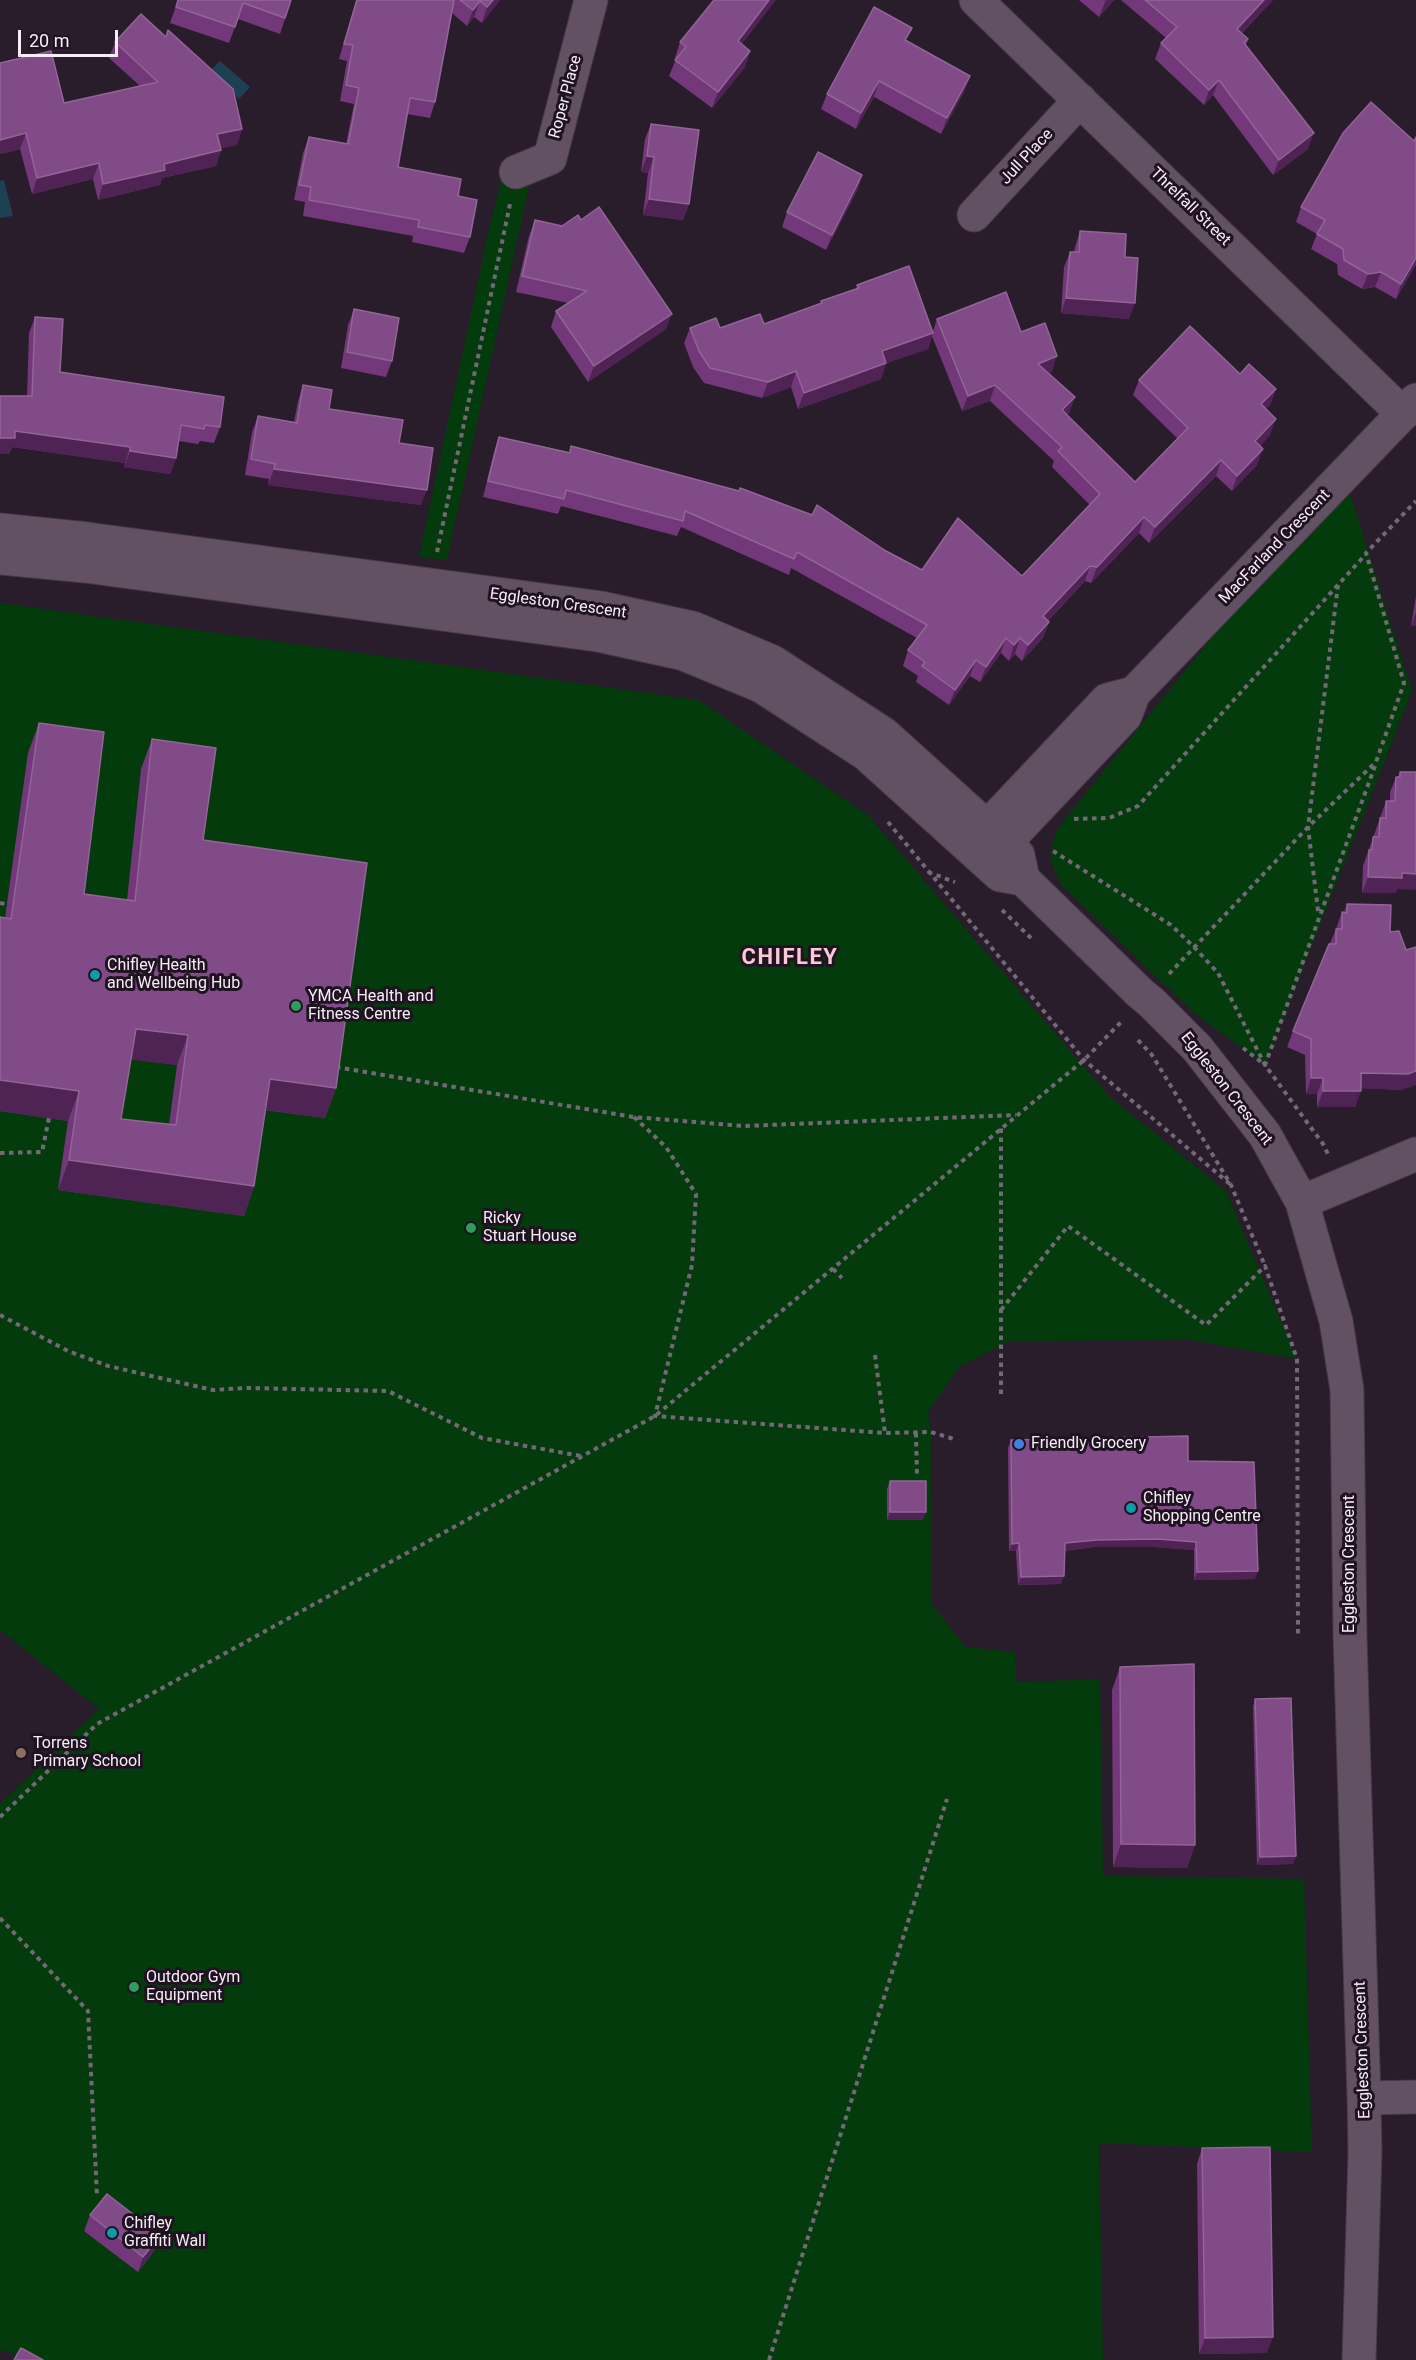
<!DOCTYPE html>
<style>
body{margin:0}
#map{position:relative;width:1416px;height:2360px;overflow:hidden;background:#291c2b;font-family:Roboto,sans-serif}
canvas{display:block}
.scale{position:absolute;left:18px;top:30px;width:100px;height:27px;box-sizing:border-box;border:3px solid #f6edf7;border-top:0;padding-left:8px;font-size:18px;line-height:21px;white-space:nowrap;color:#f6edf7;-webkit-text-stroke:4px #201321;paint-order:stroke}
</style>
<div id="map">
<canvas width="1416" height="2360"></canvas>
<div class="scale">20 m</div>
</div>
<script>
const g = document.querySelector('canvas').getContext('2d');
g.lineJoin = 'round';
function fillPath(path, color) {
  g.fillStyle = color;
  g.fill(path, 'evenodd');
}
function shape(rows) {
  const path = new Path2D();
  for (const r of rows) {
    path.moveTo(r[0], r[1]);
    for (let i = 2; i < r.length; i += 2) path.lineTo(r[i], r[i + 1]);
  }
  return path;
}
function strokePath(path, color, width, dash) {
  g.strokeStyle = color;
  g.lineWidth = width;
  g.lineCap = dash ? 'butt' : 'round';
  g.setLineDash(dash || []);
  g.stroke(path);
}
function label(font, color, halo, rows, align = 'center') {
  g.font = font + ' Roboto,sans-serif';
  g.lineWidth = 6;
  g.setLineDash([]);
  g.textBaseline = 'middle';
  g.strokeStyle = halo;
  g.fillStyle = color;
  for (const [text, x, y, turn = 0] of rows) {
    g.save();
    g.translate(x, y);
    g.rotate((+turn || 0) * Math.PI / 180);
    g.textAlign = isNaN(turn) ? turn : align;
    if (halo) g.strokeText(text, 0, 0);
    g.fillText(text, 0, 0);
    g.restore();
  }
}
fillPath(shape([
 [507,157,516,172,530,182,447,560,419,557,490,224],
 [1344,474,1412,691,1265,1065,1193,1012,1061,885,1051,861,1051,850,1057,830,1065,819],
 [0,603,698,700,868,815,1109,1096,1226,1191,1297,1359,1190,1340,1010,1341,959,1367,928,1412,931,1432,932,1605,966,1647,1015,1652,1016,1682,1100,1679,1103,1876,1304,1879,1312,2152,1099,2143,1103,2360,37,2360,0,2350,0,1804,99,1709,0,1630]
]), '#043b0d');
fillPath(shape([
 [220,61,250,87,239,99,210,71],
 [4,180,13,216,0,218,0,181]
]), '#1d4052');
const minor = shape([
 [976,0,1403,414],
 [516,172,550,158,591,0],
 [974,215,1080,100],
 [0,530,88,539,602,608,693,628,773,662,884,734,1018,855,1023,879],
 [0,558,85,566,597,635,684,654,761,686,866,754,1000,875,1023,879,1139,992],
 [973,842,1107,700,1134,693],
 [990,859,1125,716,1134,693,1416,400],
 [1152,1003,1197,1048,1265,1135,1302,1202,1336,1321,1347,1390,1350,1636,1364,2098,1365,2152,1359,2360],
 [1302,1202,1416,1154],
 [1364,2098,1416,2097]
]);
strokePath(minor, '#443945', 35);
strokePath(shape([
 [437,552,510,204],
 [1074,819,1109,818,1138,806,1366,554],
 [888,822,1084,1060,1231,1185],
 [1053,851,1171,925,1195,948,1218,973,1265,1065,1323,1144,1328,1154],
 [928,872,955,882],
 [0,903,5,904],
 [1002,910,1033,940],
 [1318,911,1308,827,1338,585],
 [1169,974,1308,827,1376,762,1404,683,1366,553,1416,501],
 [1138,1040,1152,1055,1231,1185,1265,1266],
 [1243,1048,1265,1065,1375,766],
 [336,1067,633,1117,744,1126,1016,1115],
 [634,1117,666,1147,696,1194,692,1265,655,1416,885,1433,931,1432,954,1439],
 [0,1153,42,1152,49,1118],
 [833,1269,842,1278],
 [1001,1310,1068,1226,1206,1325,1265,1266,1297,1359,1298,1636],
 [0,1315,68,1351,108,1366,213,1390,248,1388,388,1391,482,1438,581,1456],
 [875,1355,885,1433],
 [1001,1394,1001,1128],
 [916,1433,917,1477],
 [0,1817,97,1724,655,1416,1084,1060,1123,1020],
 [0,1918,88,2011,97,2196],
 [769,2360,947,1799]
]), '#746876', 4, [4.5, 4.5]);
strokePath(minor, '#615162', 33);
const minorBridge = shape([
 [1139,992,1152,1003]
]);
strokePath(minorBridge, '#443945', 35, []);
strokePath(minorBridge, '#615162', 33);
fillPath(shape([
 [178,0,291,0,280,34,238,19,229,43,170,23],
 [356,0,500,0,482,23,474,17,467,26,452,13,435,102,430,118,407,114,398,167,458,196,470,237,464,253,412,242,413,236,303,216,305,202,294,200,303,153,309,137,346,144,354,104,340,101,347,61,339,59],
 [1079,0,1114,0,1099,17],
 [1121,0,1273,0,1242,33,1248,39,1246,45,1308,149,1273,175,1213,95,1204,105,1155,59,1161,43,1166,38],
 [907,41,970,76,964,92,941,134,874,97,856,129,821,109,827,94],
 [115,42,242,129,237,145,221,148,221,150,216,166,162,178,160,185,98,200,93,179,32,194,20,149,0,154,64,103,140,86,109,58],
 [680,42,742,44,750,51,745,67,712,108,669,76,676,59,675,58],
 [651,124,689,204,683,220,643,215,648,173,641,172,645,139],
 [1416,137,1416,264,1396,299,1375,287,1362,289,1338,275,1337,264,1311,249,1317,234,1296,222,1301,207,1414,141],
 [862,175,857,191,826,250,782,227,787,212],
 [535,220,562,226,581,220,666,329,588,382,551,327,556,311,568,303,516,292,529,236],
 [1080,231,1129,319,1061,313,1064,267,1070,252,1074,252,1075,247],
 [857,285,933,331,937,319,1021,332,1052,372,1049,373,1075,397,1069,413,1067,415,1135,482,1178,439,1133,395,1139,380,1240,374,1276,389,1270,405,1265,409,1270,435,1260,446,1257,465,1232,491,1216,476,1149,543,1139,533,1091,583,1085,581,1048,621,1049,622,1043,638,1022,661,1015,654,1009,661,1001,653,980,682,970,676,949,705,916,682,918,676,903,666,908,650,917,638,791,568,789,575,681,527,677,536,561,506,558,514,483,497,494,452,499,437,569,452,571,446,886,551,922,570,1022,576,1090,505,1052,467,1054,461,990,401,962,411,932,336,928,349,886,363,881,379,798,409,791,387,762,398,704,383,693,367,684,343,690,328,720,328,764,324,820,304,821,301,856,289],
 [354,309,392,361,386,377,341,368,348,325],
 [35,317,60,372,220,427,214,443,200,441,198,444,179,441,176,458,170,474,124,467,125,463,12,447,9,454,0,454,0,396,27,396,29,333],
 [303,385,329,409,399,443,421,505,268,485,269,479,245,475,252,432,258,416,294,422,298,401],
 [1416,596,1416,626,1411,626],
 [39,723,84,894,127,900,141,769,152,739,203,840,336,1088,325,1118,265,1110,254,1186,244,1216,58,1190,68,1121,0,1111,0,917,5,918,28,753],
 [131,1059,177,1065,169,1125,121,1119],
 [1400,772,1397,889,1396,893,1362,893,1363,866,1386,801,1390,801,1390,792,1396,777,1398,777],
 [1347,904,1390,932,1402,1090,1361,1088,1355,1107,1317,1107,1317,1094,1306,1094,1305,1055,1287,1047,1293,1031,1336,929,1342,912,1344,912],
 [1011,1440,1188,1461,1255,1579,1194,1580,1194,1550,1155,1547,1094,1547,1064,1551,1061,1584,1018,1585,1016,1551,1009,1551,1008,1448],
 [890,1481,923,1520,887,1520,887,1489],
 [1120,1667,1195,1845,1187,1868,1113,1867,1112,1690],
 [1255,1699,1296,1856,1293,1864,1257,1865,1253,1707],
 [1202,2148,1267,2353,1199,2354,1197,2164],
 [90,2215,160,2235,154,2251,138,2272,84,2231]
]), '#723879');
fillPath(shape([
 [493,0,500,0,482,23,487,7],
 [769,0,776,0,732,57,738,41],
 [1106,0,1114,0,1099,17,1105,2],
 [1264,0,1273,0,1231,44,1237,29],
 [480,1,474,17,467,26,473,10],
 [750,51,745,67,712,108,718,92],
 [970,76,964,92,941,134,947,118],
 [1219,80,1213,95,1204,105,1209,90],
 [879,81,874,97,856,129,861,113],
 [242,129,237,145,212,150,217,134],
 [26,133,20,149,0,154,0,140],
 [1314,133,1308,149,1273,175,1279,160],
 [221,150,216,166,162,178,160,185,98,200,103,184,164,164],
 [647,156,654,157,648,173,641,172],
 [99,163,93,179,32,194,37,178],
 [862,175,857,191,826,250,832,235],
 [649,199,689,204,683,220,643,215],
 [1416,258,1416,263,1396,299,1401,284],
 [1381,272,1375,287,1362,289,1368,274],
 [1066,298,1135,303,1129,319,1061,313],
 [672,314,666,329,588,382,594,366],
 [933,333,928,349,876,366,882,351],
 [1057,356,1052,372,1033,379,1038,364],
 [886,363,881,379,798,409,804,393],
 [796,371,791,387,762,398,768,382],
 [995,385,990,401,962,411,968,396],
 [1276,389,1270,405,1255,420,1261,404],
 [1075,397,1069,413,1057,426,1062,410],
 [1276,419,1270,435,1249,457,1255,441],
 [15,431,130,447,125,463,12,447,9,454,0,454,0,438],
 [1263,449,1257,465,1232,491,1237,476],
 [130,451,176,458,170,474,124,467],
 [1221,460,1216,476,1149,543,1155,527],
 [274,469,427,490,421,505,268,485],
 [1144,517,1139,533,1091,583,1097,567],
 [1090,566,1085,581,1037,632,1043,616],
 [1416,612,1416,626,1411,626],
 [1049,622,1043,638,1022,661,1028,645],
 [1006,638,1001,653,980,682,986,667],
 [1020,638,1015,654,1009,661,1014,645],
 [976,660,970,676,949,705,955,690],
 [1402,873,1416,874,1416,890,1397,889,1396,893,1362,893,1368,877],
 [136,1029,188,1035,177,1065,125,1059],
 [1416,1071,1416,1085,1402,1090,1355,1088,1361,1073],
 [1311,1078,1323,1078,1317,1094,1306,1094],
 [270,1079,336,1088,325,1118,259,1109],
 [0,1080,79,1091,68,1121,0,1111],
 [1323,1091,1361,1091,1355,1107,1317,1107],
 [69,1160,254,1186,244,1216,58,1190],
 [890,1512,926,1512,923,1520,887,1520],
 [1158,1539,1196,1542,1194,1550,1155,1547,1094,1547,1062,1551,1065,1543,1097,1540],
 [1019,1543,1016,1551,1009,1551,1012,1544],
 [1258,1571,1255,1579,1194,1580,1197,1572],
 [1064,1576,1061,1584,1018,1585,1021,1577],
 [1121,1844,1195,1845,1187,1868,1113,1867],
 [1296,1856,1293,1864,1257,1865,1260,1857],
 [160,2235,154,2251,138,2272,143,2257],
 [1273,2337,1267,2353,1199,2354,1205,2338]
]), '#4f2454');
const building = shape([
 [178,0,291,0,285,18,243,3,235,27,176,7,178,0],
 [357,0,454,0,435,102,410,98,398,167,461,179,458,196,477,200,470,237,418,227,419,220,309,200,311,187,299,185,309,137,348,144,359,88,346,85,353,45,344,44,357,0],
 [460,0,493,0,487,7,480,1,473,10,460,0],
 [714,0,769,0,738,41,750,51,718,92,675,60,686,47,680,42,714,0],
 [1145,0,1264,0,1237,29,1248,39,1244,43,1314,133,1279,160,1219,80,1209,90,1161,43,1177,27,1145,0],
 [874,7,912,28,905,40,970,76,947,118,879,81,861,113,827,94,874,7],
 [141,14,166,37,168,30,233,89,242,129,217,134,221,150,164,164,165,170,103,184,99,163,37,178,26,133,0,140,0,63,51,51,64,103,158,82,115,42,141,14],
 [1371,102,1414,141,1416,137,1416,258,1401,284,1381,272,1368,274,1344,260,1343,249,1317,234,1325,220,1301,207,1343,133,1371,102],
 [651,124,699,130,689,204,649,199,654,157,647,156,651,124],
 [818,152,862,175,832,235,787,212,818,152],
 [599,207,672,314,594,366,556,311,587,291,522,276,535,220,562,226,578,215,581,220,599,207],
 [1080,231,1126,234,1125,257,1138,258,1135,303,1066,298,1070,252,1079,252,1080,231],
 [909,266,933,333,882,351,886,363,804,393,796,371,768,382,710,368,699,351,690,328,716,318,720,328,760,314,764,324,822,303,821,301,859,288,857,285,909,266],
 [1006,292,1021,332,1045,323,1057,356,1038,364,1075,397,1062,410,1135,482,1188,428,1139,380,1190,326,1240,374,1249,364,1276,389,1261,404,1276,419,1255,441,1263,449,1237,476,1221,460,1155,527,1144,517,1097,567,1090,566,1043,616,1049,622,1028,645,1020,638,1014,645,1006,638,986,667,976,660,955,690,922,666,925,662,908,650,927,625,797,552,794,559,685,511,683,521,566,490,564,499,488,481,499,437,570,453,571,446,739,491,740,488,812,515,817,505,886,551,922,570,958,518,1022,576,1100,494,1058,451,1062,447,995,385,968,396,937,319,1006,292],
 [354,309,399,318,392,361,347,352,354,309],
 [35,317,63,319,60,372,224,397,220,427,205,425,204,429,181,425,176,458,130,451,130,447,15,431,15,438,0,438,0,396,32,396,35,317],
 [303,385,332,390,329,409,403,420,399,443,433,448,427,490,274,469,275,464,251,459,258,416,297,423,303,385],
 [39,723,104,732,84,894,135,901,152,739,216,748,203,840,367,863,336,1088,270,1079,254,1186,69,1160,79,1091,0,1080,0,917,11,919,39,723],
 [136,1029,188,1035,176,1125,121,1119,136,1029],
 [1400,772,1416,772,1416,874,1402,873,1402,878,1368,877,1369,850,1372,850,1373,837,1379,837,1380,818,1386,818,1386,801,1395,801,1396,777,1400,777,1400,772],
 [1347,904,1391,905,1390,932,1399,931,1406,950,1416,947,1416,1071,1408,1074,1361,1073,1361,1091,1323,1091,1323,1078,1311,1078,1311,1039,1293,1031,1329,944,1336,944,1336,929,1342,929,1342,912,1347,913,1347,904],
 [1188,1436,1188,1461,1254,1462,1258,1571,1197,1572,1196,1542,1158,1539,1097,1540,1065,1543,1064,1576,1021,1577,1019,1543,1012,1544,1011,1440,1188,1436],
 [890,1481,926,1481,926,1512,890,1512,890,1481],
 [1194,1664,1195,1845,1121,1844,1120,1667,1194,1664],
 [1291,1698,1296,1856,1260,1857,1255,1699,1291,1698],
 [1270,2147,1273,2337,1205,2338,1202,2148,1270,2147],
 [107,2194,160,2235,143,2257,90,2215,107,2194],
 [21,2348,43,2360,14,2360,21,2348]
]);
fillPath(building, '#804b86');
strokePath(building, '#936498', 1.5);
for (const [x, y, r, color] of [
 [95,975,6,"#0f9aa8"],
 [296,1006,6,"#2e9e5b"],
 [471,1228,6,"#2e9e5b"],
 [1019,1444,6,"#3f7fe0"],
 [1131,1508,6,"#0f9aa8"],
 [21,1753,6,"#8d6e63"],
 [134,1987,6,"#2e9e5b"],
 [112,2233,6,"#0f9aa8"]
]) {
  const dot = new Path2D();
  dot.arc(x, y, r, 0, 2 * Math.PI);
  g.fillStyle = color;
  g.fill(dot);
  strokePath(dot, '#201321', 2);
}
label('16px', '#f6edf7', '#201321', [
 ["Roper Place",566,97,-75],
 ["Jull Place",1027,157,-47],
 ["Threlfall Street",1190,207,44],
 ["MacFarland Crescent",1275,547,-46],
 ["Eggleston Crescent",558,604,8],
 ["Eggleston Crescent",1226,1089,52],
 ["Eggleston Crescent",1350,1564,-90],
 ["Eggleston Crescent",1363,2050,-92]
]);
label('16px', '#f6edf7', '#201321', [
 ["Chifley Health",107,966],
 ["and Wellbeing Hub",107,984],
 ["YMCA Health and",308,997],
 ["Fitness Centre",308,1015],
 ["Ricky",483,1219],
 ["Stuart House",483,1237],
 ["Friendly Grocery",1031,1444],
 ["Chifley",1143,1499],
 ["Shopping Centre",1143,1517],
 ["Torrens",33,1744],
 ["Primary School",33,1762],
 ["Outdoor Gym",146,1978],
 ["Equipment",146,1996],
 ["Chifley",124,2224],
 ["Graffiti Wall",124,2242]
], 'left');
g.letterSpacing = '1.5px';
label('bold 22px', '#fbc8d5', '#201321', [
 ["CHIFLEY",790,958]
]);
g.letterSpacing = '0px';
</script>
